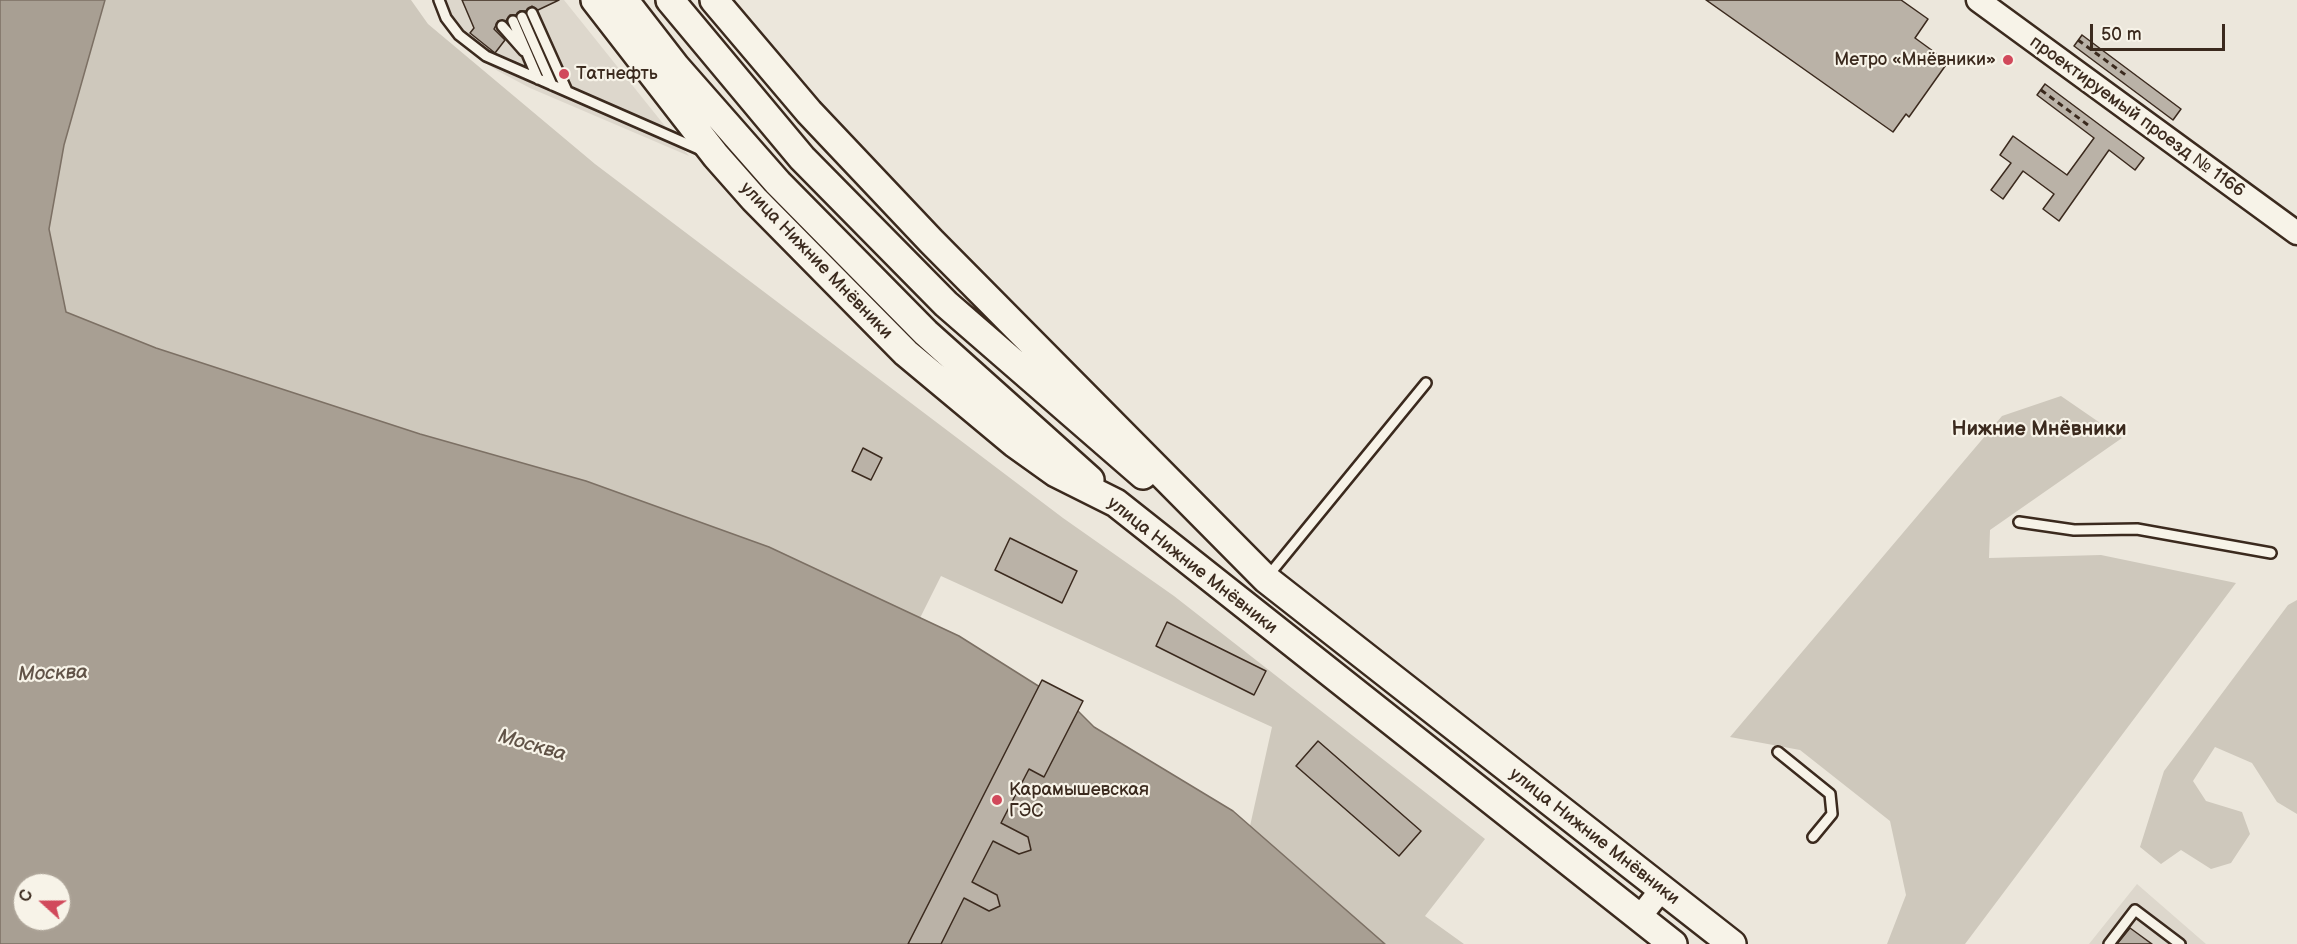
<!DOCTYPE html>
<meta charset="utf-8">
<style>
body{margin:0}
#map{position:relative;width:2297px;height:944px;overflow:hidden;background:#ece7dc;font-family:"Balsamiq Sans",sans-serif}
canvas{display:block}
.north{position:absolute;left:12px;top:872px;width:60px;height:60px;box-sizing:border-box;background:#f7f3e8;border:2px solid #aca397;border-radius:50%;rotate:291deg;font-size:16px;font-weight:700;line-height:24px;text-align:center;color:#3b2a1e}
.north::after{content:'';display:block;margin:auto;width:21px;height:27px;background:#d1495b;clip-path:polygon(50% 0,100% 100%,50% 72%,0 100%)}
.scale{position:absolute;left:2090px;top:24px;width:135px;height:27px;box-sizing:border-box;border:3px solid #3b2a1e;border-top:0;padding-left:8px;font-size:18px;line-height:21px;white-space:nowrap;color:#3b2a1e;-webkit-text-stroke:4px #f7f3e8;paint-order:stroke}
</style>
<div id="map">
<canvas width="2297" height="944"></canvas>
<div class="north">С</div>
<div class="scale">50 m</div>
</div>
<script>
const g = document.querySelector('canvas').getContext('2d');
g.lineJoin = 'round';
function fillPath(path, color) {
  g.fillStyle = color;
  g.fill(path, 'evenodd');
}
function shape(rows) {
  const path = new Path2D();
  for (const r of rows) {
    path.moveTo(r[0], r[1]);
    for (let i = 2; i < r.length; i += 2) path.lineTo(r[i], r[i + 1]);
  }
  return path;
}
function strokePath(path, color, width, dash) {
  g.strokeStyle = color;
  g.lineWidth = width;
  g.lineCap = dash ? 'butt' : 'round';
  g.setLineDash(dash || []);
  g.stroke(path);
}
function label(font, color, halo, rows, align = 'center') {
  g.font = font + ' "Balsamiq Sans",sans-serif';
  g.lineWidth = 4.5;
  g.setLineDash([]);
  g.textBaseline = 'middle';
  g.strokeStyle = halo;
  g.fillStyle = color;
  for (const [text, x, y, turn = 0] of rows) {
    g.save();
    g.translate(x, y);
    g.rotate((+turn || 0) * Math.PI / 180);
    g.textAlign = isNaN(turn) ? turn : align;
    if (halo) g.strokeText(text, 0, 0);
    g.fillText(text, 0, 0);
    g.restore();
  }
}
fillPath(shape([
 [433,0,564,0,689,156,530,88,498,71,473,54,455,37,445,25],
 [2137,884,2206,944,2089,944]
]), '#ddd7cc');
fillPath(shape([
 [105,0,411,0,428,24,595,164,1063,518,1174,596,1485,839,1425,916,1464,944,1385,944,1250,826,1272,727,941,576,920,618,769,547,586,481,420,434,156,348,66,312,49,229,64,145],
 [2061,396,2122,438,1990,530,1989,558,2101,555,2236,583,1965,944,1887,944,1906,895,1890,821,1800,750,1730,737,2002,416],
 [2297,600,2297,814,2277,802,2252,763,2215,747,2193,781,2206,801,2242,812,2250,834,2231,863,2211,869,2181,850,2161,864,2140,847,2164,771,2288,605]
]), '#cec8bc');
const water = shape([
 [0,0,105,0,64,145,49,229,66,312,156,348,420,434,586,481,769,547,959,636,1078,711,1094,727,1233,811,1385,944,0,944,0,0],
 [24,884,60,884,60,920,24,920,24,884]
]);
fillPath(water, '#a89f93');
strokePath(water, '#7c7064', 1.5);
const building = shape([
 [462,0,559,0,538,10,532,6,526,11,520,11,516,15,510,15,506,21,498,21,494,29,505,40,495,53,470,33,474,28,462,0],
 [1706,0,1901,0,1928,19,1915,38,1948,62,1909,117,1906,114,1893,132,1706,0],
 [2082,35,2181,109,2173,120,2074,46,2082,35],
 [2045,84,2144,158,2135,170,2109,150,2059,221,2043,209,2054,194,2023,171,2003,199,1991,190,2011,163,2000,155,2013,136,2067,175,2094,138,2037,95,2045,84],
 [863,448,882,458,871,480,852,471,863,448],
 [1010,538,1077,571,1062,603,995,570,1010,538],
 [1167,622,1266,671,1254,695,1156,646,1167,622],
 [1042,680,1083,701,1044,777,1029,769,1001,823,1028,837,1031,850,1019,854,993,841,972,882,997,895,1000,906,989,911,964,898,941,944,908,944,1042,680],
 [1318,741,1421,831,1399,856,1296,766,1318,741],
 [2130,928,2152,944,2117,944,2130,928]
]);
fillPath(building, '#bab2a7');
strokePath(building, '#3b2a1e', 1.5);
const service = shape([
 [439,0,446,18,459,35,486,56,701,150],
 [532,13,567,91],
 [522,17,552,85],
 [513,21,538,79],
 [502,26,524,51],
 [2019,522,2074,530,2137,529,2271,553],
 [1268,576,1426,383],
 [1778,752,1830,794,1832,814,1813,837],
 [2109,944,2135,910,2180,944]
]);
const tertiary = shape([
 [1978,0,2297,233],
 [1639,918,1661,890]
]);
const secondary = shape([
 [595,0,716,156,754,199,906,353,1014,443,1056,473,1116,503,1673,944],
 [624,0,676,67,778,183,926,333,1090,480],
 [670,0,802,158,946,304,1143,475],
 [714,0,809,112,931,241,1266,579,1732,944]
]);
strokePath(service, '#3b2a1e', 14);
strokePath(tertiary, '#3b2a1e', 27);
strokePath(secondary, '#3b2a1e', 32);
strokePath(shape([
 [2078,40,2127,76],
 [2041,90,2088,125]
]), '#3b2a1e', 3, [6, 4.5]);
strokePath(service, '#f7f3e8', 9);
strokePath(tertiary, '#f7f3e8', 22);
strokePath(secondary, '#f7f3e8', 27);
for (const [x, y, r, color] of [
 [2008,60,6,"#d1495b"],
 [564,74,6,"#d1495b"],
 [997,800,6,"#d1495b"]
]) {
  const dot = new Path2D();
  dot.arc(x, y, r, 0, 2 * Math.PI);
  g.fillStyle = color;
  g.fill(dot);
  strokePath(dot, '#f7f3e8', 2);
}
label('18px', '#3b2a1e', '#f7f3e8', [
 ["Метро «Мнёвники»",1996,60,"right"],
 ["Татнефть",576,74],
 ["Карамышевская",1009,790],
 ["ГЭС",1009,811]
], 'left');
label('18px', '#3b2a1e', '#f7f3e8', [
 ["проектируемый проезд № 1166",2137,117,36],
 ["улица Нижние Мнёвники",816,261,46],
 ["улица Нижние Мнёвники",1192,566,38],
 ["улица Нижние Мнёвники",1594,837,38]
]);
label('bold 20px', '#3b2a1e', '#f7f3e8', [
 ["Нижние Мнёвники",2039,430]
]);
label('italic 20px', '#615347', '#f7f3e8', [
 ["Москва",53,674,-2],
 ["Москва",532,746,16]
]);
</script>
